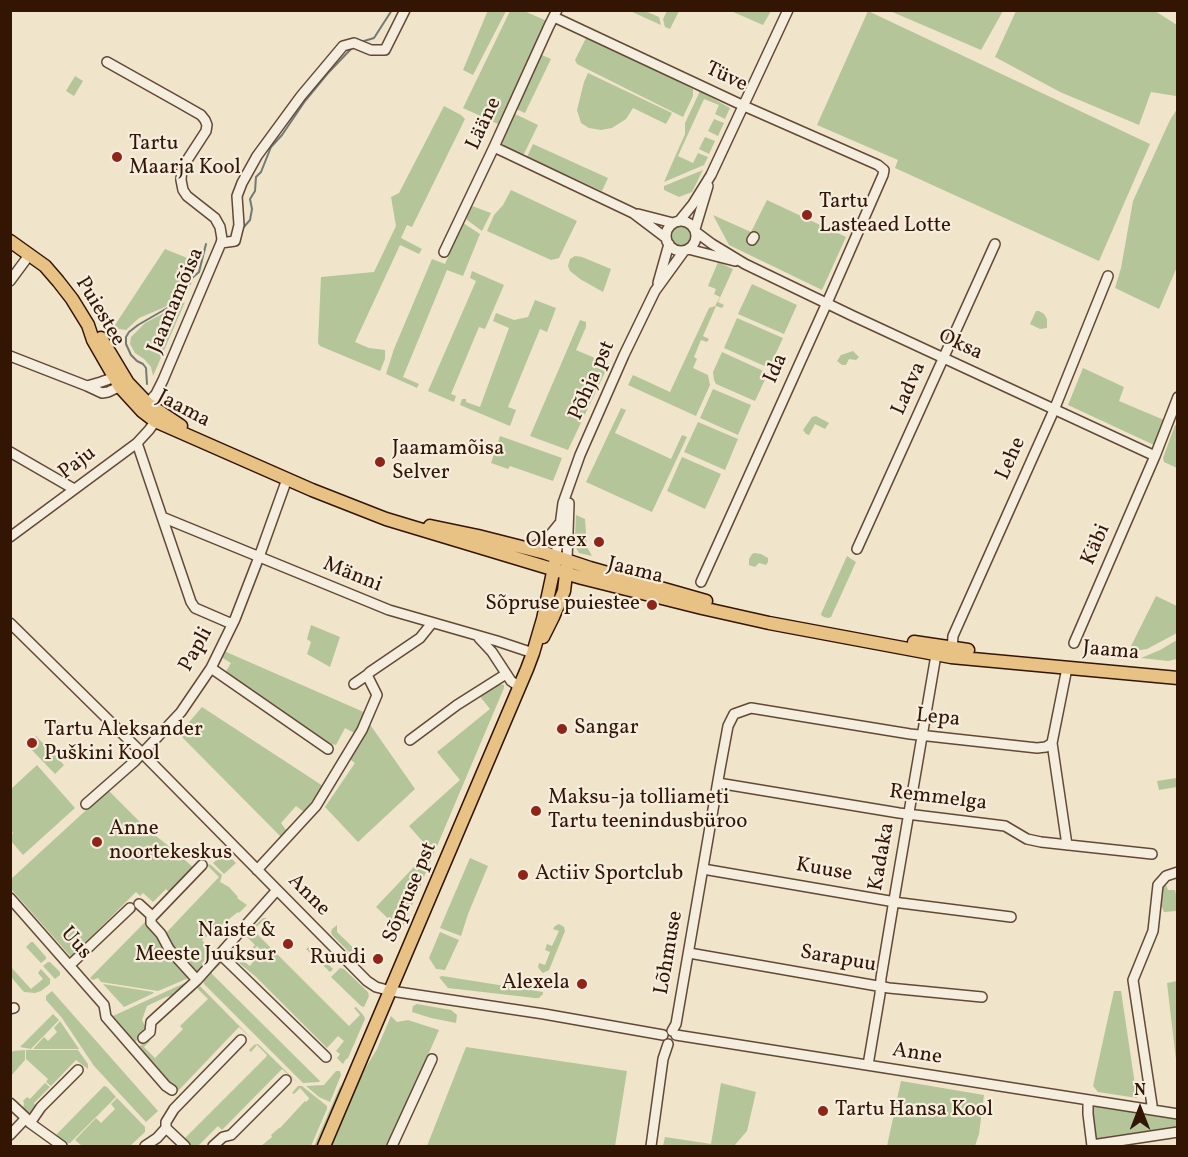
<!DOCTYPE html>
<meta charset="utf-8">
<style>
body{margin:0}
#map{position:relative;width:1188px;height:1157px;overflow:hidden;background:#f0e4ca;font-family:Vollkorn,serif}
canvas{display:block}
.frame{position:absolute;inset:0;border:12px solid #331504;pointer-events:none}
.north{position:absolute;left:1110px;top:1079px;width:60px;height:60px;-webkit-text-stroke:4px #f5eddd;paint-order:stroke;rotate:0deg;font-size:16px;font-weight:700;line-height:24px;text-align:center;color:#331504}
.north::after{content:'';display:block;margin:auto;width:21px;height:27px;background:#331504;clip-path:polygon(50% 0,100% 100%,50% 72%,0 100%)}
</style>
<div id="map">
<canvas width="1188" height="1157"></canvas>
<div class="frame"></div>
<div class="north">N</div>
</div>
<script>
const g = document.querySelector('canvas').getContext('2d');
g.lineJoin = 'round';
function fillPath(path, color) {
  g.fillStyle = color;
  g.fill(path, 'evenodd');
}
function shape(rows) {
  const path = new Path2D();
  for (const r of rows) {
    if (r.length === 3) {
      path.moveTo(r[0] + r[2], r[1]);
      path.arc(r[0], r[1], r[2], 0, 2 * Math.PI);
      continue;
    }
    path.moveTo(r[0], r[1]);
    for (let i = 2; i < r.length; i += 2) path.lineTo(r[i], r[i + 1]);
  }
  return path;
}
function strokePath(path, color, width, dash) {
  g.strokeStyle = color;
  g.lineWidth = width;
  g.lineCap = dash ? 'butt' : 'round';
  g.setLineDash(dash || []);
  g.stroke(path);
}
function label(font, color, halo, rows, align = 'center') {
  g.font = font + ' Vollkorn,serif';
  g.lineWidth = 4.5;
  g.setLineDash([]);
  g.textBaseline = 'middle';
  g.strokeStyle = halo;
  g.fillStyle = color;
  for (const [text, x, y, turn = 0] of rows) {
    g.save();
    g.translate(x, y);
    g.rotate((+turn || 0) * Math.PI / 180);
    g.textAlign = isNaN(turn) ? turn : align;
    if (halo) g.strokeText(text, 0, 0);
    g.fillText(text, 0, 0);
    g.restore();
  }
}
fillPath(shape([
 [488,10,506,11,473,75,463,70],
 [510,11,524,11,547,21,498,124,463,108],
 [630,11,645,11,659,17,661,25],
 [667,11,679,11,670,29,665,27,663,19],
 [731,11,771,11,763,25],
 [868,11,1150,144,1099,261,895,168,898,160,817,125],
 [890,11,1003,11,981,50],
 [1016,11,1155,11,1177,25,1177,95,1176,96,1151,92,1139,125,1060,92,995,57],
 [587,36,693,89,693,96,683,117,577,64,575,60],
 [542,55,551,59,525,113,516,109],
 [588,73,672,113,666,124,633,108,626,119,612,128,601,130,589,128,581,123,577,110,584,82],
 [75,76,83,81,74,96,66,91],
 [700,91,730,108,725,119,715,114,719,105,704,99,678,156,693,163,698,153,708,157,704,165,664,182,685,134,685,123],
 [444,106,461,115,465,119,412,227,407,225,401,238,422,249,419,254,400,245,355,342,369,348,385,350,385,359,380,371,320,346,318,343,321,277,374,272,396,226,391,197,399,193],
 [1177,109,1177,267,1159,309,1115,288,1121,268,1133,201,1170,120],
 [513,113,538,125,523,156,505,147,502,143,501,141],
 [714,119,724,123,718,136,708,131],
 [705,137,715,141,709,154,699,149],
 [533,144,608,178,602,191,527,157],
 [703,170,692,192,679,197,664,190,664,186],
 [511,190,577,221,559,258,551,260,487,231,494,215,503,205],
 [767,200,846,237,822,290,729,245,713,215,751,232],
 [472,206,491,213,482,231,467,220,466,217],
 [463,223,480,234,463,276,447,270,403,377,419,384,417,388,386,374,394,349,432,259,445,264],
 [681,236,13],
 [165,249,197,262,190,277,180,294,165,307,139,318,126,330,113,328],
 [575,256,582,257,611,269,603,292,580,279,570,271,568,266,570,259],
 [718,262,733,269,718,302,724,305,722,308,716,306,703,336,709,339,707,342,701,340,694,357,697,359,693,368,708,375,710,385,696,416,628,385,633,375,670,392,709,308,715,306,720,297,714,294,716,289,708,286],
 [472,271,504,285,485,329,479,327,451,394,456,396,454,402,428,391,476,281,470,278],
 [752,284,797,305,784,334,738,314],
 [535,300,556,308,547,332,540,329,508,407,516,410,510,426,460,405,462,399,466,399,466,402,480,407,509,328,493,321,496,313,514,320,528,317],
 [185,302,153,376,151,367,144,359,135,353,130,344,131,337,145,323],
 [1036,311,1039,311,1044,314,1047,319,1047,328,1040,329,1030,324],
 [737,318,783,338,769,368,724,348],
 [580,320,586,322,586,327,576,350,609,364,568,450,530,436],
 [853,351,859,357,856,360,849,359,846,365,842,365,837,361,841,355],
 [722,352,768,373,755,401,716,384,714,380,713,372],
 [1083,368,1124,387,1119,401,1164,420,1154,445,1068,405],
 [713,389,751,405,738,435,700,418],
 [621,408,626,410,615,433,671,459,682,435,687,437,652,512,586,482],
 [816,416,829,423,825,429,815,424,809,435,806,434,803,430,812,417],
 [698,422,738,439,725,470,684,452],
 [1175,425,1177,426,1177,468,1164,462,1163,458],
 [500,436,562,458,553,481,510,466,508,469,491,463],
 [682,457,721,474,705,509,667,491],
 [576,515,585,519,587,547,592,556,579,553,576,548,575,536],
 [754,553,761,554,768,558,768,562,766,565,759,563,755,567,749,565,749,559,752,554],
 [847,556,856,562,831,617,828,618,824,617,821,615,821,614],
 [1156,596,1177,606,1177,633,1147,649,1128,652],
 [311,625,340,637,330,667,307,654,311,642,307,639],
 [1177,640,1177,659,1168,661,1141,658,1160,650],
 [224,651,366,713,356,734,345,728,336,745,331,744,225,673,231,663,221,657],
 [496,683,504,685,504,688,401,931,376,907,430,850,409,826,460,780,437,752,490,709,478,694],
 [202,707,323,786,304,812,296,806,281,823,286,830,281,837,179,734],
 [369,723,415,789,358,842,325,807,355,763,348,758],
 [36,736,64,765,55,774,27,745],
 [37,765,75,808,23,855,11,841,11,836,13,833,11,830,11,789],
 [1176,778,1177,787,1159,790,1157,781],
 [108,790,146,828,176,852,195,869,171,894,166,889,153,902,143,893,140,896,136,892,71,957,11,889,10,880],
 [225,852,236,863,224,874,213,863],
 [470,858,488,866,468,914,461,936,440,928],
 [208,864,211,865,222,875,220,882,229,887,238,897,237,898,247,905,239,913,238,912,202,940,216,956,198,974,190,971,181,961,165,934,219,877,208,866,202,871],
 [1166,885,1168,890,1175,890,1177,899,1177,911,1164,912,1162,907,1159,907,1163,887],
 [263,918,266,918,271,923,271,925,264,920,254,929,254,931,349,1026,360,1015,354,1008,356,1007,364,1016,365,1019,348,1058,346,1059,343,1064,337,1058,340,1054,336,1051,344,1041,338,1036,327,1048,255,976,239,963,242,960,250,966,261,951,257,946,252,951,251,950,255,945,245,935],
 [145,922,191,977,158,991,101,982,98,978,93,980,90,978],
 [559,924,564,927,565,931,549,970,543,973,540,970,538,967,539,963,545,965,550,952,545,950,547,944,552,946,559,931,553,929,555,926],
 [337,925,337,932,366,960,363,966,333,936,331,933,332,929],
 [440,932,459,940,445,970,436,969,429,958],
 [31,942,33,942,46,957,46,959,41,963,26,947],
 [310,946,333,969,330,972,306,949],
 [221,960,223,962,212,972,212,974,320,1081,319,1082,303,1083,204,984,203,978],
 [48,962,50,962,60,972,60,975,55,979,43,966],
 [10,966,31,989,43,979,38,973,41,969,50,979,50,984,41,991,35,993,24,992,11,977],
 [340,968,344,969,368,992,369,996,364,1007,361,1006,331,977],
 [442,976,543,992,543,994,539,998,535,998,448,988,439,977],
 [191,980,192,980,176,995,166,997,147,1006,142,1020,145,1026,145,1031,135,1042,113,1016],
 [1177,981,1178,981,1177,1068,1167,983],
 [103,984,153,992,154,993,124,1007],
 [196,984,199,985,253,1040,239,1027,178,1091,139,1047,148,1038,150,1041,144,1047,155,1058,183,1029,180,1026,208,999,197,988,191,994,190,993],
 [52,991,158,1111,146,1122,94,1066,62,1018,46,1000,46,996],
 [1114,991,1121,991,1137,1098,1098,1092,1093,1086],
 [417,1004,451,1010,457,1015,456,1023,431,1018,412,1012,413,1006],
 [53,1014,59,1020,31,1049,20,1047],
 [391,1016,397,1022,408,1020,439,1030,388,1146,332,1146,361,1075,377,1049],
 [60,1021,79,1049,33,1049,44,1037,48,1041,57,1032,54,1028],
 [258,1044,298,1083,282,1069,222,1130,218,1126,198,1146,190,1146,183,1140,266,1057,267,1055,257,1045,251,1052,249,1050,254,1045],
 [466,1047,627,1071,615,1146,427,1146],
 [25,1050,25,1060,11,1076,11,1053,13,1051],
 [26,1050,78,1050,88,1064,88,1069,76,1060,51,1086,46,1082,48,1079,26,1059],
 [336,1071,340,1071,341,1075,330,1102,319,1097,306,1086,324,1085],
 [901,1081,984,1095,979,1134,975,1146,887,1146],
 [45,1083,50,1087,34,1103,36,1108,34,1112,27,1113,23,1110,24,1103,23,1101,27,1097,30,1099],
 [721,1083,756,1092,747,1131,734,1146,663,1146,665,1137,711,1144],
 [341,1084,340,1091,317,1146,314,1146],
 [104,1086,107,1087,116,1097,70,1143,65,1144,55,1136],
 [298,1086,302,1086,327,1106,327,1109,311,1146,261,1146,272,1137,271,1135,279,1128,280,1128,305,1101,306,1102,309,1099,309,1098,300,1088,294,1094,292,1093],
 [117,1098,145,1127,145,1132,130,1146,82,1146,75,1140,96,1118,101,1123,115,1109,111,1104],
 [1086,1103,1177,1115,1177,1134,1093,1146]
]), '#b5c59a');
strokePath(shape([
 [364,41,374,38,392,10],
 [243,228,250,220,252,209,250,199,255,191,256,177,261,172,271,147,282,135,305,101,328,73,351,49],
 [147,384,146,368,143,364,137,361,131,355,126,344,126,337,129,332,138,325,176,303,186,292,192,278,199,272,206,244]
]), '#737975', 2);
const minor = shape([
 [554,17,744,106,878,165,884,170,883,175,830,296,701,582],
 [107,62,180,103,201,115,205,120,207,125,206,131,182,168,181,180,183,190,187,196,215,218,220,227,222,239,221,243],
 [494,147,633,213,666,238],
 [638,214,673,223],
 [680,220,693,204,711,175,788,10],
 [681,236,15],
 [695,229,708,186],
 [696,232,712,244,745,264,853,316,1155,456,1074,643],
 [752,240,754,237],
 [688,249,735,261],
 [444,252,494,147,549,26,557,10],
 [10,281,30,254],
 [658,283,669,244],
 [10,356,87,386,102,393,108,392,125,384],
 [87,386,101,382,118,376],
 [145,406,156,394,163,380,221,243,235,241,239,225,237,196,242,183,257,156,301,96,343,46,354,43,371,50,385,50,405,10],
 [137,443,162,517,389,610,497,641,533,653],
 [10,452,74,489],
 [1155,456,1178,397],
 [162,517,191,602,195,608,232,624],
 [10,537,137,443,149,430,159,416],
 [528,548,535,546,546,540,559,524],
 [857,549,995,244],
 [556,556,563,503,580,455,624,355,655,291,684,251],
 [567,561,569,503],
 [10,623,142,753,367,981,376,987,391,991,544,1014,663,1035],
 [479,638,492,652,511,681,520,687],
 [952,651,953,636,1054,410,1108,276],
 [211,668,328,749],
 [354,684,367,675,370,672,420,638,432,623],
 [410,740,457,705,506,674],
 [1052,743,1067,845],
 [718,783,899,813,1005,826,1027,839,1041,842,1152,854],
 [86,804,135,761,181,712,211,668,235,619,259,557,287,479],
 [703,869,901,903,1011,917],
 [257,870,316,806,362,730,377,695,367,675],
 [10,898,104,1005,106,1017,166,1086,172,1090],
 [139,904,151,915,151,923,161,934,169,949,197,980],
 [151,918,202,865],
 [689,953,889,988,982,997],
 [220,954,326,1057],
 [70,965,130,908],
 [10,1009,14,1008],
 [672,1031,676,1024,720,769,728,726,734,714,751,708,910,734,1037,748,1046,747,1052,743,1067,668],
 [676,1035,1178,1114],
 [143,1038,150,1032,151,1022,197,980,277,890],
 [868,1065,880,994,881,978,895,894,936,655],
 [1088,1100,1088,1114,1092,1146],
 [10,1103,26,1118],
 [1152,1110,1152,1105,1133,980,1153,931,1158,885,1166,876,1178,872],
 [30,1123,41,1107,78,1070],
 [10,1135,26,1118,30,1123,62,1146],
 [1092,1145,1178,1132],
 [145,1146,157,1138,166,1128],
 [185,1146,166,1128,166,1122,174,1109,241,1040],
 [213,1146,223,1137,231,1135,286,1080],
 [392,1146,432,1059],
 [651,1146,663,1059,668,1044]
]);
const major = shape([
 [10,241,45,266,58,281,72,299,88,325,93,340,120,387,142,411,155,421,312,490,386,519,582,578,702,608,769,623,951,657,1178,678],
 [101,338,128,383,148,404,181,426],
 [430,526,478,536,545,553,590,568,706,601],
 [543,637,553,617,564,591,567,566],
 [914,642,968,650],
 [324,1146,527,669,533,653,543,619,555,563]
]);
strokePath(minor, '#624936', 12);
strokePath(major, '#331504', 15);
strokePath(minor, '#f5eddd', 9);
strokePath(major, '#e8c285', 12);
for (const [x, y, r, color] of [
 [117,157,6,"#8f2418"],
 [807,215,6,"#8f2418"],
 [380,462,6,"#8f2418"],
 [599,542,6,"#8f2418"],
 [652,605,6,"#8f2418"],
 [562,729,6,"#8f2418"],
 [32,743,6,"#8f2418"],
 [536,811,6,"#8f2418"],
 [97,842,6,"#8f2418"],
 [523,875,6,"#8f2418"],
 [288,944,6,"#8f2418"],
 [378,959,6,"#8f2418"],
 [582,984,6,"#8f2418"],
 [823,1111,6,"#8f2418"]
]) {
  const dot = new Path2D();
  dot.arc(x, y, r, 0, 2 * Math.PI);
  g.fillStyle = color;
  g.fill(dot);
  strokePath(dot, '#f5eddd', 2);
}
label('21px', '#331504', '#f5eddd', [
 ["Tüve",726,78,25],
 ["Lääne",485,124,-65],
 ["Jaamamõisa",177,301,-67],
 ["Puiestee",99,312,59],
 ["Oksa",960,346,25],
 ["Ida",777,369,-66],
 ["Põhja pst",593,381,-66],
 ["Ladva",910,389,-66],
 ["Jaama",183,410,28],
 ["Lehe",1012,459,-66],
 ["Paju",78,464,-37],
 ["Käbi",1097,545,-66],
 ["Jaama",635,572,14],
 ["Männi",352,576,22],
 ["Papli",197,650,-61],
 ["Jaama",1111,652,5],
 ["Lepa",938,719,6],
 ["Remmelga",938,799,7],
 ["Kadaka",883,857,-80],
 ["Kuuse",824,871,10],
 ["Sõpruse pst",411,893,-67],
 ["Anne",308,896,45],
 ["Uus",75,944,49],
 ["Lõhmuse",670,953,-80],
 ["Sarapuu",838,960,10],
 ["Anne",917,1055,9]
]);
label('21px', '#331504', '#f5eddd', [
 ["Tartu",129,145],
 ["Maarja Kool",129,169],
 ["Tartu",819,203],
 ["Lasteaed Lotte",819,227],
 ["Jaamamõisa",392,450],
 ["Selver",392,474],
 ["Olerex",587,542,"right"],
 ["Sõpruse puiestee",640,605,"right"],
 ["Sangar",574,729],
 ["Tartu Aleksander",44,731],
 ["Puškini Kool",44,755],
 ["Maksu-ja tolliameti",548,799],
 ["Tartu teenindusbüroo",548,823],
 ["Anne",109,830],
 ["noortekeskus",109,854],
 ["Actiiv Sportclub",535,875],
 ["Naiste &",276,932,"right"],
 ["Meeste Juuksur",276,956,"right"],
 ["Ruudi",366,959,"right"],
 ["Alexela",570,984,"right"],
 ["Tartu Hansa Kool",835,1111]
], 'left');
</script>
